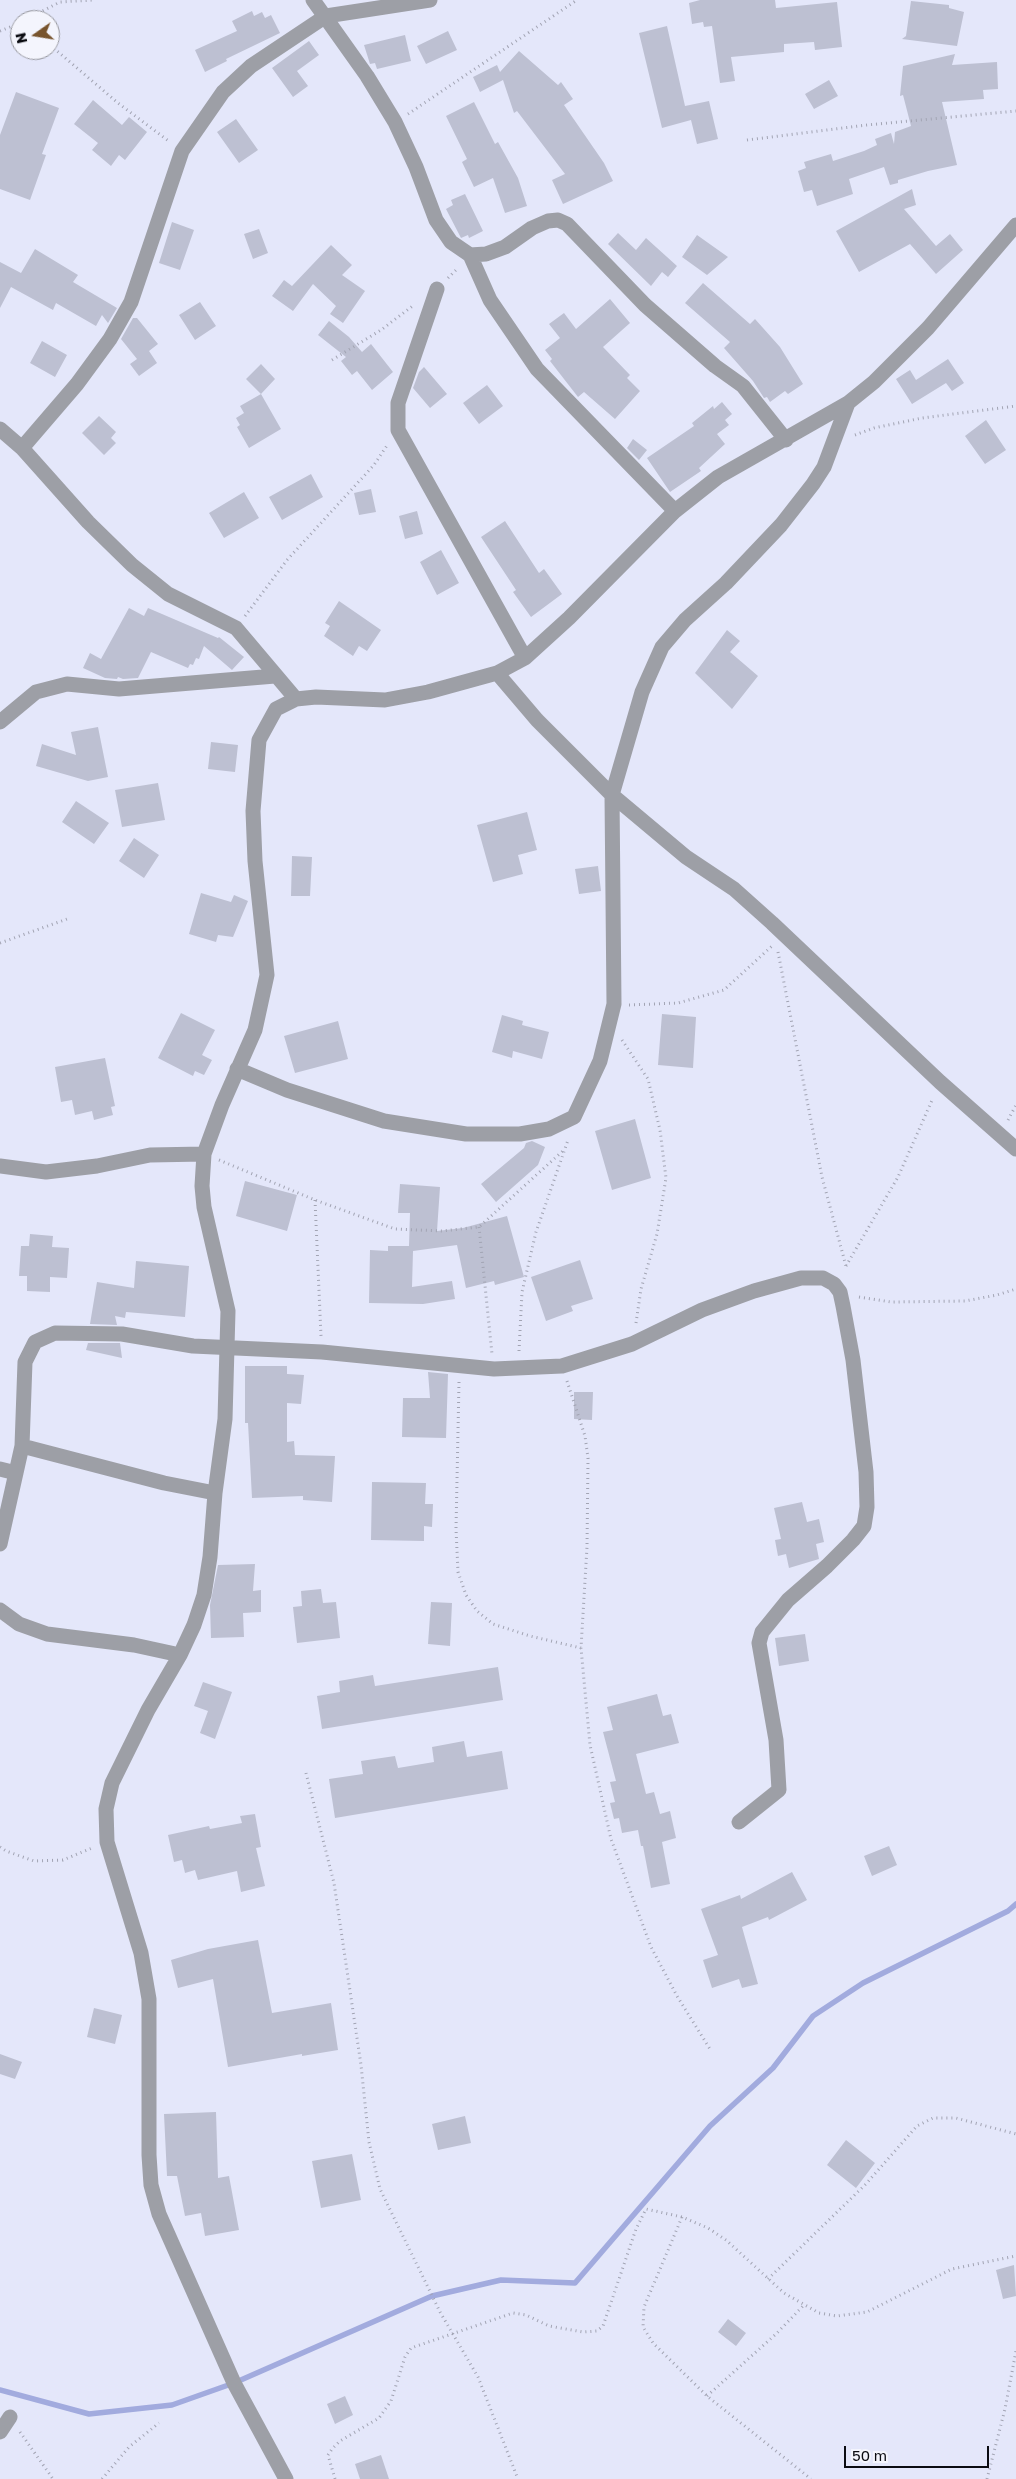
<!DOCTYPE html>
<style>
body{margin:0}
#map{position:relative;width:1016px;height:2479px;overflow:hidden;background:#e4e7fa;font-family:"Golos Text",sans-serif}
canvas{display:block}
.north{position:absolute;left:10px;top:10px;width:50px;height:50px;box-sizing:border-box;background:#f4f5fd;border:1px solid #97989f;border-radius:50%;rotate:257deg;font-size:14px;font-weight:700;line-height:20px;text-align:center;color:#0b0c12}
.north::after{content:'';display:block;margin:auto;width:18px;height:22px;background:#78542d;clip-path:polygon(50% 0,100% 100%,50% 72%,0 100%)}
.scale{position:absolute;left:844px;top:2446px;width:145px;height:22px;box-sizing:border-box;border:2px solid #0b0c12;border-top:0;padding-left:6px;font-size:15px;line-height:18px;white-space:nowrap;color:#0b0c12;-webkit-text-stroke:4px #f4f5fd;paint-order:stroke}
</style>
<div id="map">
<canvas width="1016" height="2479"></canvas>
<div class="north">N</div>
<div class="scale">50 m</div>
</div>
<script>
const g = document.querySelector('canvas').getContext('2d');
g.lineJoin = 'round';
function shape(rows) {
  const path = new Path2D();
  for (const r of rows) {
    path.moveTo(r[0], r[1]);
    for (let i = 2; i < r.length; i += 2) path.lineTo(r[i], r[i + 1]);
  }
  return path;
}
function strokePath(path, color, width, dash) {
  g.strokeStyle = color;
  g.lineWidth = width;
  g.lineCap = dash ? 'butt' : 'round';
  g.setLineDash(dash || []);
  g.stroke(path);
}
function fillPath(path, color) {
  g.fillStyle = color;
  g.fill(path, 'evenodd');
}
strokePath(shape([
 [0,2390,89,2414,172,2405,234,2383,432,2296,501,2280,575,2283,710,2126,773,2068,813,2016,863,1983,1008,1911,1016,1904]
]), '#a2abde', 5.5);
fillPath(shape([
 [700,0,775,0,776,8,837,2,842,47,815,50,814,42,784,44,784,52,731,57,735,81,720,83,712,26,704,27,703,22,692,24,689,3],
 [911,1,949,5,949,8,964,12,957,46,902,39,906,36],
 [252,11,254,16,262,12,265,18,271,15,280,33,226,59,227,61,205,72,195,50,237,31,232,21],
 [667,26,685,106,709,101,718,139,697,144,691,120,662,128,639,33],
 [448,31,457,50,426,64,417,46],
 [405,35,411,61,377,69,375,63,370,64,364,45],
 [309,41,319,55,297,71,308,86,293,97,272,68],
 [519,51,558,85,561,82,573,99,564,105,604,163,613,181,563,204,552,180,565,174,517,111,514,113,503,80,480,92,473,77,497,65,500,72],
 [955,54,952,65,997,62,998,89,983,90,984,99,942,102,957,165,928,171,898,180,898,183,890,185,884,167,849,179,853,194,817,206,812,190,804,192,798,171,806,168,804,162,831,154,833,161,864,151,877,145,875,139,891,133,894,144,895,132,911,126,903,95,900,96,903,66],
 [829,80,838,96,814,109,805,94],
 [16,92,59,108,42,154,46,155,30,200,0,189,0,135],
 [93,100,122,125,129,117,147,132,125,160,119,155,111,166,92,150,98,143,74,124],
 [474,102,495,144,498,142,518,178,527,206,505,213,493,178,474,187,462,162,467,159,446,116],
 [236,119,258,150,239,163,217,132],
 [912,189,916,205,904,209,936,246,950,234,963,250,936,274,910,244,859,272,836,231],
 [465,194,483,231,469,238,468,235,461,238,446,209,453,205,451,200],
 [172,222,194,230,180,270,159,263],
 [259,229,268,253,253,259,244,234],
 [618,233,636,250,646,238,677,266,668,277,662,272,651,286,608,244],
 [697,235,728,257,707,275,682,257],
 [331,245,352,265,342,275,365,291,343,323,330,314,336,306,313,284,293,311,272,296,284,280,292,286],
 [35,249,78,275,73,282,117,308,108,323,102,315,96,326,56,303,53,310,11,287,0,308,0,262,21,273],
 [703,283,750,324,755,319,780,347,803,384,788,394,785,391,770,402,767,397,764,398,753,381,724,348,730,342,685,303],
 [610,299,630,323,603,347,630,375,627,378,640,391,615,419,584,392,578,397,550,361,552,359,545,350,560,338,549,324,564,313,576,329],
 [200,302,216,326,195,340,179,315],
 [133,318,137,318,158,344,149,351,157,363,139,376,130,364,137,359,121,339],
 [329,321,349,337,362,352,371,344,393,372,372,390,357,371,352,375,341,361,346,357,318,335],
 [42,341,67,355,55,377,30,363],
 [948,359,964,383,952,391,946,383,912,404,896,379,910,370,916,380],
 [261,364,275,379,261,394,246,379],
 [424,367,447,394,430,408,413,388,419,372],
 [487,385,503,406,479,424,463,403],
 [261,394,281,429,249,448,237,427,240,425,236,418,244,413,240,406],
 [722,402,732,414,725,420,729,425,717,434,725,444,699,468,701,471,670,492,647,458,694,426,692,423,713,406,714,409],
 [99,416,116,432,111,438,116,443,104,455,82,433],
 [986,420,1006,450,985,464,965,436],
 [633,439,647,450,639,460,627,448],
 [311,474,323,497,282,520,269,497],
 [371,489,376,512,359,515,354,493],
 [244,492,259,518,224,538,209,513],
 [417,511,423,534,405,539,399,516],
 [505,521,539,573,544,569,562,594,531,617,513,592,516,590,481,537],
 [441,550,459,583,437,595,420,562],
 [339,601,381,630,367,651,359,646,353,656,324,636,330,626,325,623],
 [129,608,144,616,148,608,218,638,219,637,244,657,232,670,204,646,199,659,196,658,193,665,190,664,188,668,151,652,138,678,123,679,118,677,117,679,105,678,83,668,90,653,101,659],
 [727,630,740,641,730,652,758,676,732,709,695,673],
 [98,727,108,777,88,781,36,766,42,744,76,755,71,732],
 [211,742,238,745,235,772,208,769],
 [158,783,165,820,122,827,115,790],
 [76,801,109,823,94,844,62,822],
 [527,812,537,850,518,855,523,874,493,882,477,825],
 [134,838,159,855,144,878,119,861],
 [292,856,312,857,310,896,291,896],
 [598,866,601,891,579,894,575,869],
 [201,893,231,902,234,895,248,901,233,937,218,935,216,942,189,934],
 [181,1013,215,1030,202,1055,212,1060,204,1075,195,1071,193,1076,158,1058],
 [662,1014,696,1017,693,1068,658,1065],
 [502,1015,523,1021,522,1025,549,1032,542,1059,513,1051,512,1058,492,1052],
 [338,1021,348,1059,295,1073,284,1036],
 [105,1058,115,1106,111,1107,113,1115,94,1120,92,1111,75,1115,72,1100,61,1102,55,1067],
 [635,1119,651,1178,612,1190,595,1131],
 [532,1141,545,1147,538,1165,496,1202,481,1184,524,1148,526,1143],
 [245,1181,297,1195,287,1231,236,1216],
 [400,1184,440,1187,437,1231,463,1228,507,1216,524,1277,495,1285,494,1281,466,1288,457,1245,413,1251,412,1287,452,1281,455,1299,423,1304,369,1303,370,1250,388,1251,388,1246,409,1246,410,1213,398,1213],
 [30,1234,53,1236,52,1247,69,1248,67,1278,50,1277,50,1292,27,1291,27,1276,19,1276,21,1246,29,1246],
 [580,1260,593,1299,571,1306,573,1311,546,1321,531,1277],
 [136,1261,189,1266,185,1317,126,1312,125,1318,115,1316,117,1325,90,1324,97,1282,134,1288],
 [88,1343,120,1343,122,1358,86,1350],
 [245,1366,287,1366,287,1374,304,1375,301,1404,287,1403,287,1442,294,1441,295,1455,335,1456,332,1502,303,1500,303,1496,252,1498,248,1423,245,1423],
 [428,1372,448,1374,446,1438,402,1437,403,1398,430,1398],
 [574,1392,593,1392,592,1420,574,1419],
 [372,1482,426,1483,425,1504,433,1504,432,1527,424,1526,424,1541,371,1540],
 [802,1502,807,1522,819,1519,824,1542,816,1544,819,1559,789,1568,786,1554,778,1556,775,1540,781,1539,774,1508],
 [255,1564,253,1591,261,1590,261,1612,243,1613,244,1637,211,1638,210,1605,218,1565],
 [321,1589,323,1603,336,1602,340,1638,297,1643,293,1607,302,1606,301,1591],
 [431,1602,452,1603,450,1646,428,1644],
 [805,1634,809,1661,779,1666,775,1638],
 [498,1667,503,1700,322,1729,317,1696,340,1692,339,1681,373,1675,375,1686],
 [203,1682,232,1692,215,1739,200,1733,208,1711,194,1706],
 [657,1694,663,1716,671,1714,679,1743,636,1754,646,1794,654,1792,660,1814,670,1811,676,1838,662,1842,670,1884,651,1888,643,1846,641,1846,638,1830,622,1833,619,1818,614,1819,610,1803,615,1802,610,1782,616,1781,603,1732,613,1730,607,1707],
 [464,1741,467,1757,502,1751,508,1789,335,1818,329,1779,363,1774,361,1761,395,1756,398,1768,434,1762,432,1747],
 [255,1814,261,1847,256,1848,265,1886,241,1892,237,1871,198,1880,195,1870,185,1873,182,1860,174,1862,168,1835,209,1826,210,1829,242,1823,240,1816],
 [889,1846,897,1865,872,1876,864,1856],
 [792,1872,807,1900,769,1920,768,1917,742,1927,758,1984,742,1988,739,1979,712,1988,703,1960,718,1955,701,1909,740,1895,741,1899],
 [258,1940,272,2013,331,2003,338,2050,302,2056,302,2054,228,2067,213,1979,178,1988,171,1960,208,1949],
 [94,2008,122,2015,115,2044,87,2037],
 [0,2054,22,2062,15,2079,0,2074],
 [216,2112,218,2178,229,2176,239,2230,205,2236,201,2213,185,2216,177,2176,167,2176,164,2114],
 [465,2116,471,2143,438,2150,432,2124],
 [846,2140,875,2163,856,2188,827,2165],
 [352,2154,361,2200,321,2208,312,2161],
 [1014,2265,1016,2296,1003,2299,996,2270],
 [728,2319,746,2333,736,2346,718,2332],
 [345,2396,353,2415,335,2424,327,2404],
 [381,2455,389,2479,360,2479,355,2464]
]), '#bdc0d2');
strokePath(shape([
 [25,20,60,2,93,0],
 [0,31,20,23],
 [50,45,118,103,170,142],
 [408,114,577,0],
 [747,140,867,125,1016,111],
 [448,278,458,268],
 [332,360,381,330,414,305],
 [855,435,874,428,922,418,1016,406],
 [245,616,287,560,374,465,388,444],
 [0,943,70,918],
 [778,952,822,1177,846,1266],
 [629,1005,678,1003,724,990,772,946],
 [622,1040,648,1079,660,1130,666,1178,657,1234,641,1289,636,1323],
 [1008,1120,1016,1105],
 [219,1160,315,1200,395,1229,442,1231,479,1227,565,1149],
 [315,1200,321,1336],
 [479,1227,492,1354],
 [846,1266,898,1177,933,1098],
 [859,1297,891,1302,965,1301,997,1295,1016,1289],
 [519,1351,522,1292,536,1232,568,1140],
 [567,1381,585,1436,588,1458,587,1547,581,1648,590,1745,611,1839,651,1947,677,1996,710,2049],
 [459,1382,456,1529,458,1572,466,1595,477,1611,493,1624,530,1636,581,1648],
 [306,1773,334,1883,361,2065,369,2142,380,2189,440,2312,478,2377,518,2479],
 [0,1847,6,1851,34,1861,63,1860,92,1848],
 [682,2217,644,2307,643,2327,653,2343,707,2396,811,2479],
 [768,2279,866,2184,917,2126,933,2118,956,2118,1016,2134],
 [707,2396,776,2334,804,2305],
 [20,2432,53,2479],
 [102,2479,129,2447,159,2423],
 [335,2479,328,2455,332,2449,340,2441,379,2418,391,2401,405,2357,411,2348,513,2313,526,2315,549,2326,583,2332,597,2331,603,2326,636,2229,646,2209,682,2217,708,2228,726,2240,784,2293,819,2313,837,2316,867,2312,952,2269,1016,2256],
 [987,2479,1005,2409,1016,2351]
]), '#a2a4b3', 3, [1, 4]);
strokePath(shape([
 [313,0,367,76,395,122,416,167,436,220,451,242,470,255,486,254,505,247,532,228,548,221,558,220,567,224,645,305,715,366,743,386,786,440],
 [470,255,490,300,537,369,675,511],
 [437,289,398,403,398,430,525,658],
 [0,429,22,448,88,522,132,565,168,594,236,628,296,699],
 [22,448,77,384,110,339,131,302,182,151,223,92,251,66,326,16,430,0],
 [497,673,537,720,612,795,686,857,734,889,772,923,940,1082,1016,1149],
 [0,722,36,692,67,684,119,689,275,676],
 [237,1069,287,1090,384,1121,466,1134,520,1134,549,1129,574,1117,600,1061,614,1004,612,795,642,692,662,647,685,620,726,583,781,525,813,484,824,467,848,403],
 [0,1166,46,1172,97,1166,150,1155,204,1154],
 [22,1446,164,1483,215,1493],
 [0,1469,16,1473],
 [0,1544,22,1446,25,1362,35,1342,55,1333,122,1334,193,1346,322,1352,494,1369,562,1366,632,1344,702,1310,754,1291,801,1278,823,1278,834,1284,840,1292,843,1306,853,1360,866,1472,867,1507,864,1526,853,1540,827,1566,788,1600,762,1632,759,1643,776,1740,779,1790,739,1822],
 [0,1610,19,1624,47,1634,134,1645,180,1655],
 [0,2432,10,2417],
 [286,2479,234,2383,159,2214,151,2185,149,2155,149,1999,141,1953,107,1842,106,1809,112,1783,148,1710,180,1655,194,1625,204,1595,210,1557,215,1493,225,1419,228,1311,204,1207,202,1186,204,1154,222,1105,255,1030,267,975,255,861,253,811,259,740,276,709,296,699,316,697,385,700,428,692,497,673,525,658,569,618,675,511,718,477,848,403,874,382,928,328,1016,225]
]), '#9d9fa6', 15);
</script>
